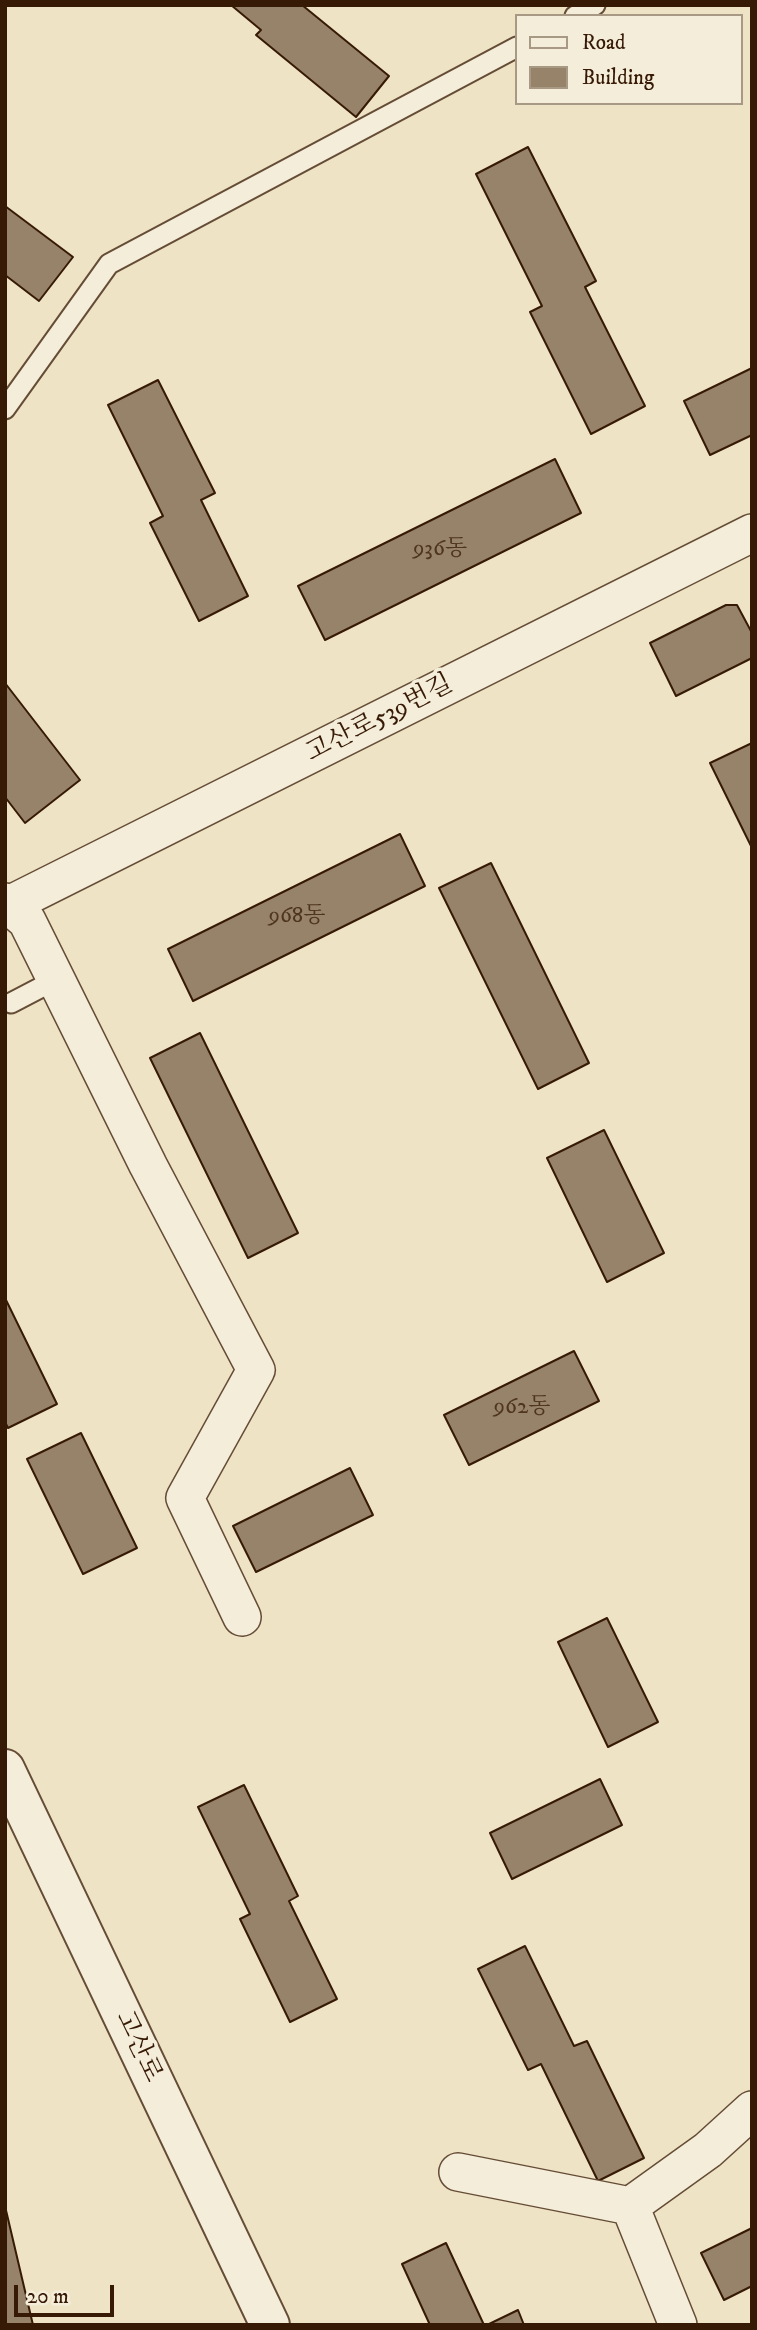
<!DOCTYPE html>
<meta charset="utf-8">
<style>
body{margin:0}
#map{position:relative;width:757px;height:2330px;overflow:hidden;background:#eee3c4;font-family:"IM FELL DW Pica",serif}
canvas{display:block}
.frame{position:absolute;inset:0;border:7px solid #371a06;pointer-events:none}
.legend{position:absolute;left:515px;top:14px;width:228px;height:91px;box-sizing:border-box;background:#f4edd9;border:2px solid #a89985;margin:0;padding:9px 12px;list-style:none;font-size:21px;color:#371a06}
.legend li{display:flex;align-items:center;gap:14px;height:35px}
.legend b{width:35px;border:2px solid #a89985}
.scale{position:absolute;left:14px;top:2285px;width:100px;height:32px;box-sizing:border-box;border:4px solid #371a06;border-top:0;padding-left:9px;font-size:21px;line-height:24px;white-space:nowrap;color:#371a06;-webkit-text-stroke:5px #f4edd9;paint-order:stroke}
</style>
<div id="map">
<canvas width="757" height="2330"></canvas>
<div class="frame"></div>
<ul class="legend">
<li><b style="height:9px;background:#f4edd9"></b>Road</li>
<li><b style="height:19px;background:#968369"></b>Building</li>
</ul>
<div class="scale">20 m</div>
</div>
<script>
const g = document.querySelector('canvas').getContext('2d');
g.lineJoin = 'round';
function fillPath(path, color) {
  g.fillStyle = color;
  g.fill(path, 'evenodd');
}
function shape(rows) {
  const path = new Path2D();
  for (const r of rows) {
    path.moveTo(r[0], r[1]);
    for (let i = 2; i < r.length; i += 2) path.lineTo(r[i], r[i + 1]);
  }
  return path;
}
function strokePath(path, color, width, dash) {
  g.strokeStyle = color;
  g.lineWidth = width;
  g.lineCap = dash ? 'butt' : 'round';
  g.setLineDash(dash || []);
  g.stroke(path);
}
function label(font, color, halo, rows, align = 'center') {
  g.font = font + ' "IM FELL DW Pica","Noto Serif KR",serif';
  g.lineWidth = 7;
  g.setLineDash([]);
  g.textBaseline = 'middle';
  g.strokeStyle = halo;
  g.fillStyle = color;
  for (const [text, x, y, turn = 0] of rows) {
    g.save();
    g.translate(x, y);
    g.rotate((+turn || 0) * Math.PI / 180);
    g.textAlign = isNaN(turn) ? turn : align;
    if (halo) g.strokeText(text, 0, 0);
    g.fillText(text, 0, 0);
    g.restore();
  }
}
const building = shape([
 [231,5,302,5,389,76,356,117,256,35,261,30,231,5],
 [528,147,596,281,585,287,645,406,591,434,530,312,542,306,476,174,528,147],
 [5,206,73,257,39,301,5,275,5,206],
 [752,368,752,435,710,455,684,401,752,368],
 [158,380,215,493,201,500,248,596,199,621,150,523,163,516,108,405,158,380],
 [555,459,581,513,325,640,298,586,555,459],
 [726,605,737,605,752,633,752,658,676,696,650,643,726,605],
 [5,683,80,780,25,823,5,797,5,683],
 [752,743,752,848,710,763,752,743],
 [400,834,425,886,193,1001,168,949,400,834],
 [491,863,589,1063,538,1089,439,888,491,863],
 [200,1033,298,1233,248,1258,150,1058,200,1033],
 [604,1130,664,1253,607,1282,547,1158,604,1130],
 [5,1298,57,1404,8,1428,5,1422,5,1298],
 [574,1351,599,1401,469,1465,444,1415,574,1351],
 [81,1433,137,1548,83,1574,27,1459,81,1433],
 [350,1468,373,1515,256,1572,233,1526,350,1468],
 [607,1618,658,1722,608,1747,558,1642,607,1618],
 [600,1779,622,1825,512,1879,490,1833,600,1779],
 [244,1785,298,1896,289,1901,337,1999,290,2022,240,1919,250,1914,198,1807,244,1785],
 [525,1946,574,2046,587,2041,644,2158,598,2181,541,2064,528,2070,478,1969,525,1946],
 [5,2206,33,2325,5,2325,5,2206],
 [752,2228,752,2286,724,2300,701,2253,752,2228],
 [446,2243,484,2325,430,2325,402,2264,446,2243],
 [518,2310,524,2325,487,2325,518,2310]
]);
fillPath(building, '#968369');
strokePath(building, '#371a06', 2);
const service = shape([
 [575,16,595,5],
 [5,409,109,264,517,47],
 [11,1003,57,979]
]);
const minor = shape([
 [5,902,27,921,148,1165,256,1370,185,1498,242,1617],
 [5,907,752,533],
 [458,2172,630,2206],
 [678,2325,630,2206,708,2150,752,2110]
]);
const tertiary = shape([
 [5,1769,270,2325]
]);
strokePath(service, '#654c36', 23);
strokePath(minor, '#654c36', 40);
strokePath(tertiary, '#654c36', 42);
strokePath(service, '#f4edd9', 19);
strokePath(minor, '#f4edd9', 37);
strokePath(tertiary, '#f4edd9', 38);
label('23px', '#4f341f', null, [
 ["936동",440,550],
 ["968동",297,917],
 ["962동",522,1408]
]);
label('26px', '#371a06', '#f4edd9', [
 ["고산로539번길",380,720,-27],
 ["고산로",137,2047,65]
]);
</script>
